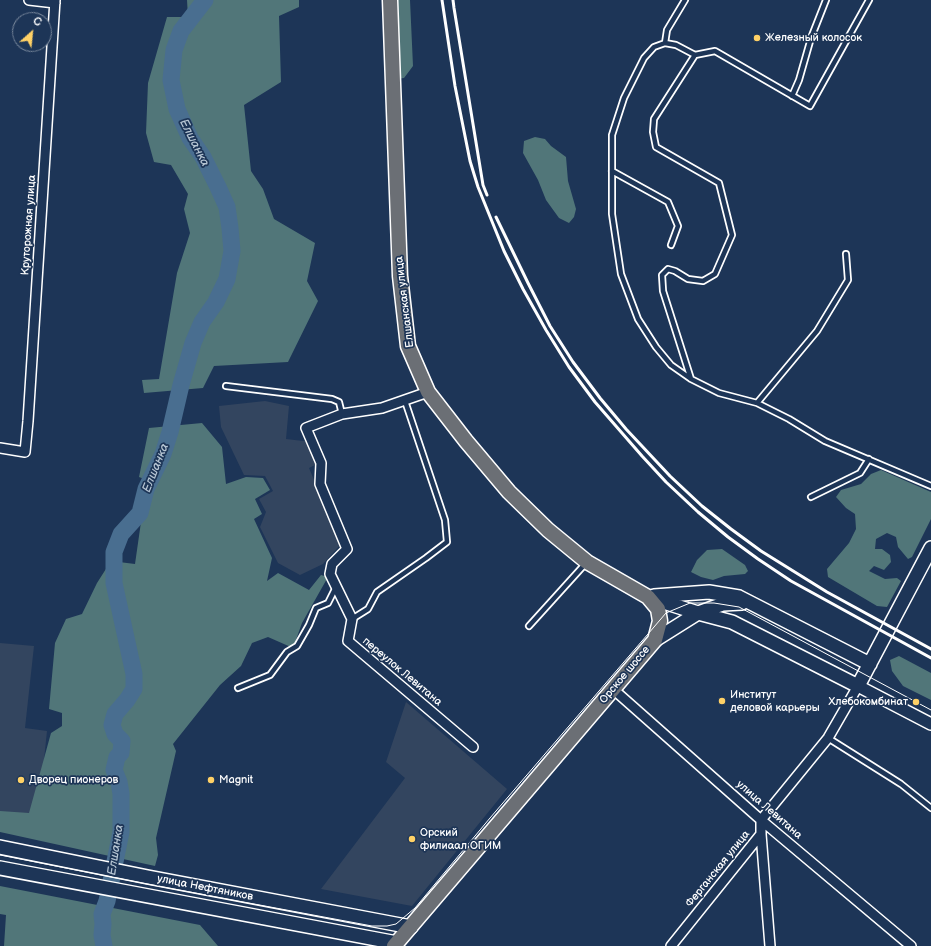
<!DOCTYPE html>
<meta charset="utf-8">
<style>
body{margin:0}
#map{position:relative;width:931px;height:946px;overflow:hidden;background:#1d3557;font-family:"Balsamiq Sans",sans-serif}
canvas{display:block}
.north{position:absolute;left:12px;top:12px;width:40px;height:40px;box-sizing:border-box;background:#1d3557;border:1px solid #77869a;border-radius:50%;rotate:27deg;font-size:11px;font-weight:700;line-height:16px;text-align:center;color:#fff}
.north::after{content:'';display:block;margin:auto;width:14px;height:18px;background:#ffd166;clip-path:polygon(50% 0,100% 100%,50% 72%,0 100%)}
</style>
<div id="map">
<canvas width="931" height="946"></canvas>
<div class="north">С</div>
</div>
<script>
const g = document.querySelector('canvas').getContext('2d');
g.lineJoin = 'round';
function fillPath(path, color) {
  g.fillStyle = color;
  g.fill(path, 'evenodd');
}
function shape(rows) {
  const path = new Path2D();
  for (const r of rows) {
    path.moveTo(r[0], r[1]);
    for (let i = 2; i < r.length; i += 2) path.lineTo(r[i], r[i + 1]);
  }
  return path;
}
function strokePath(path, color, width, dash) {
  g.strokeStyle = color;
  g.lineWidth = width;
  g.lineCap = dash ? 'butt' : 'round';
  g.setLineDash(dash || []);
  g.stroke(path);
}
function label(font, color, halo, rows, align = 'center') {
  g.font = font + ' "Balsamiq Sans",sans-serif';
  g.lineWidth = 3.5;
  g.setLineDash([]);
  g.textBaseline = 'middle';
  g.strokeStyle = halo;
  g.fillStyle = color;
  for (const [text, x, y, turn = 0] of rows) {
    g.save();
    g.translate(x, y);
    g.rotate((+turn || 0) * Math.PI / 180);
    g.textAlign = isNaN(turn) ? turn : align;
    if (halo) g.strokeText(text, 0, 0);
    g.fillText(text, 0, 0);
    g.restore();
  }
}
fillPath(shape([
 [265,401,289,406,286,439,303,441,310,439,319,463,309,468,341,544,323,564,300,575,278,563,260,527,266,512,259,499,273,491,265,476,244,475,221,427,219,406],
 [0,643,34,646,25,728,47,731,36,836,0,829],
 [406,702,507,789,412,906,321,889,405,778,386,762]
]), '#33455f');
fillPath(shape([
 [187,0,299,0,299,7,279,16,281,82,244,105,251,171,263,189,274,219,315,243,307,281,318,301,288,362,214,366,203,388,144,393,142,380,159,379,177,273,190,233,184,209,188,194,171,165,154,162,146,133,148,83,167,17,188,17],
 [393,0,410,0,413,66,404,78,396,79],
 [535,137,545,139,551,146,566,157,568,181,576,209,574,217,569,223,559,218,546,200,538,180,523,153,524,141],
 [202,423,222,447,226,484,246,477,263,478,270,490,255,499,262,514,254,519,272,558,267,581,278,573,309,590,321,575,328,577,302,623,293,648,268,637,252,643,241,666,220,685,173,744,176,751,156,838,158,855,155,866,0,832,0,811,29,813,51,733,62,726,62,713,49,709,55,643,66,619,82,614,97,583,111,561,135,564,147,480,139,477,149,428],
 [881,470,931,492,931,519,912,557,908,559,898,547,896,537,887,533,876,539,875,549,882,549,890,555,891,562,884,570,874,566,869,571,885,579,897,578,901,581,887,607,877,606,828,577,827,569,849,543,856,529,855,514,846,508,836,497,841,490,861,484,871,474],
 [722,549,745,565,748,571,745,574,724,576,713,580,701,577,691,572,697,560,707,550],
 [899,656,931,673,931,700,903,686,892,671,890,660],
 [0,886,200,925,218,946,4,946,6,915,0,914]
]), '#517679');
strokePath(shape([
 [104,946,102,935,103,924,102,914,107,901,121,832,121,794,119,782,114,770,117,757,121,753,122,741,115,734,112,725,115,714,127,700,134,689,134,674,114,583,114,552,121,534,140,513,146,489,163,454,170,432,181,385,193,343,202,322,216,302,227,279,232,251,230,228,227,207,218,187,203,157,190,138,177,109,171,80,174,50,181,31,205,0]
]), '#496e90', 17);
const service = shape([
 [665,43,667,30,685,0],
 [695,55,715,51,810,106,869,0],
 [792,96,799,80,811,38,826,0],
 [612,171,668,202,678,226,671,245],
 [691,379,663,291,662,275,668,269,675,271,688,279,703,281,715,274,732,235,719,183,656,147,653,132,654,119,695,55,676,45,665,43,654,47,644,58,624,98,612,135,612,214,621,274,638,319,656,347,671,365,691,379,719,393,757,403,789,419,825,441,931,486],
 [226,386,332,399,339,402,342,414],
 [757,403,817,331,848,280,846,254],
 [811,497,860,473,869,459],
 [352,619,368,609,377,592,426,558,447,542,445,520,405,401],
 [529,626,586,563],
 [238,688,270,675,287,652,297,646,309,625,316,608,328,603,336,587],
 [828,738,901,784,931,808]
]);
const minor = shape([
 [29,0,55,3],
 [428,392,382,408,342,414,306,428,321,463,320,484,347,549,332,564,330,574,352,619,348,641,473,747],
 [0,448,25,452,28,421,55,0],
 [613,689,761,820,911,946],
 [761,834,770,946],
 [671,946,761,834,761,820,828,738,858,686]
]);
const tertiary = shape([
 [858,686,931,724]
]);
const secondary = shape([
 [654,596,709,592,739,597,870,664],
 [648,597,698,613,732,622,858,686,931,548],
 [655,640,698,613,723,604,742,603],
 [0,847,148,877,411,927],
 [0,868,397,943]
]);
const primary = shape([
 [390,0,400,276,408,346,428,392,466,441,509,492,548,530,587,562,648,597,658,609,660,621,655,640,394,946]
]);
strokePath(service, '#fff', 8);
strokePath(minor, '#fff', 12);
strokePath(tertiary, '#fff', 14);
strokePath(secondary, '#fff', 16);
strokePath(primary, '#fff', 17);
strokePath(service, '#1d3557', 4.5);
strokePath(minor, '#1d3557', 9);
strokePath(tertiary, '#1d3557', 11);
strokePath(secondary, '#1d3557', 13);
strokePath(primary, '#6b6f75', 14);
strokePath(shape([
 [0,855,147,884,372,926,387,926,396,924,415,908,490,818,666,613,690,603,714,603,739,607,931,710]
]), '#fff', 1);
strokePath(shape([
 [442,0,455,86,470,161,478,187,504,251,523,289,546,330,569,367,595,402,642,456,666,482,698,512,728,537,758,559,791,581,931,658],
 [453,0,454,8,483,185,487,195],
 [496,217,528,283,550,326,573,362,600,398,626,429,670,476,702,506,731,529,761,551,827,592,931,649]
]), '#fff', 3);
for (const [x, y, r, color] of [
 [757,38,4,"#ffd166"],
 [722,701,4,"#ffd166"],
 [916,702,4,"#ffd166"],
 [21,780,4,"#ffd166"],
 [211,780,4,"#ffd166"],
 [412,839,4,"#ffd166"]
]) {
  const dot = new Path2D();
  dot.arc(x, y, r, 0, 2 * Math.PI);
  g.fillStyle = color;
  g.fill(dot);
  strokePath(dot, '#1d3557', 1.5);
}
label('11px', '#fff', '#1d3557', [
 ["Железный колосок",765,38],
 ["Институт",730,695],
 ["деловой карьеры",730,708],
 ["Хлебокомбинат",908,702,"right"],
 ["Дворец пионеров",29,780],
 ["Magnit",219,780],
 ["Орский",420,833],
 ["филиаал ОГИМ",420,846]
], 'left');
label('11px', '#fff', '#1d3557', [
 ["Круторожная улица",29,225,-86],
 ["Елшанская улица",405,302,-97],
 ["переулок Левитана",402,672,40],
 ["Орское шоссе",625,675,-50],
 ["улица Левитана",769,810,41],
 ["Ферганская улица",718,869,-51],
 ["улица Нефтяников",205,888,11]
]);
label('italic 12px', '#b6c5d3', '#1d3557', [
 ["Елшанка",194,143,63],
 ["Елшанка",156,468,-68],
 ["Елшанка",116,850,-81]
]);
</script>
